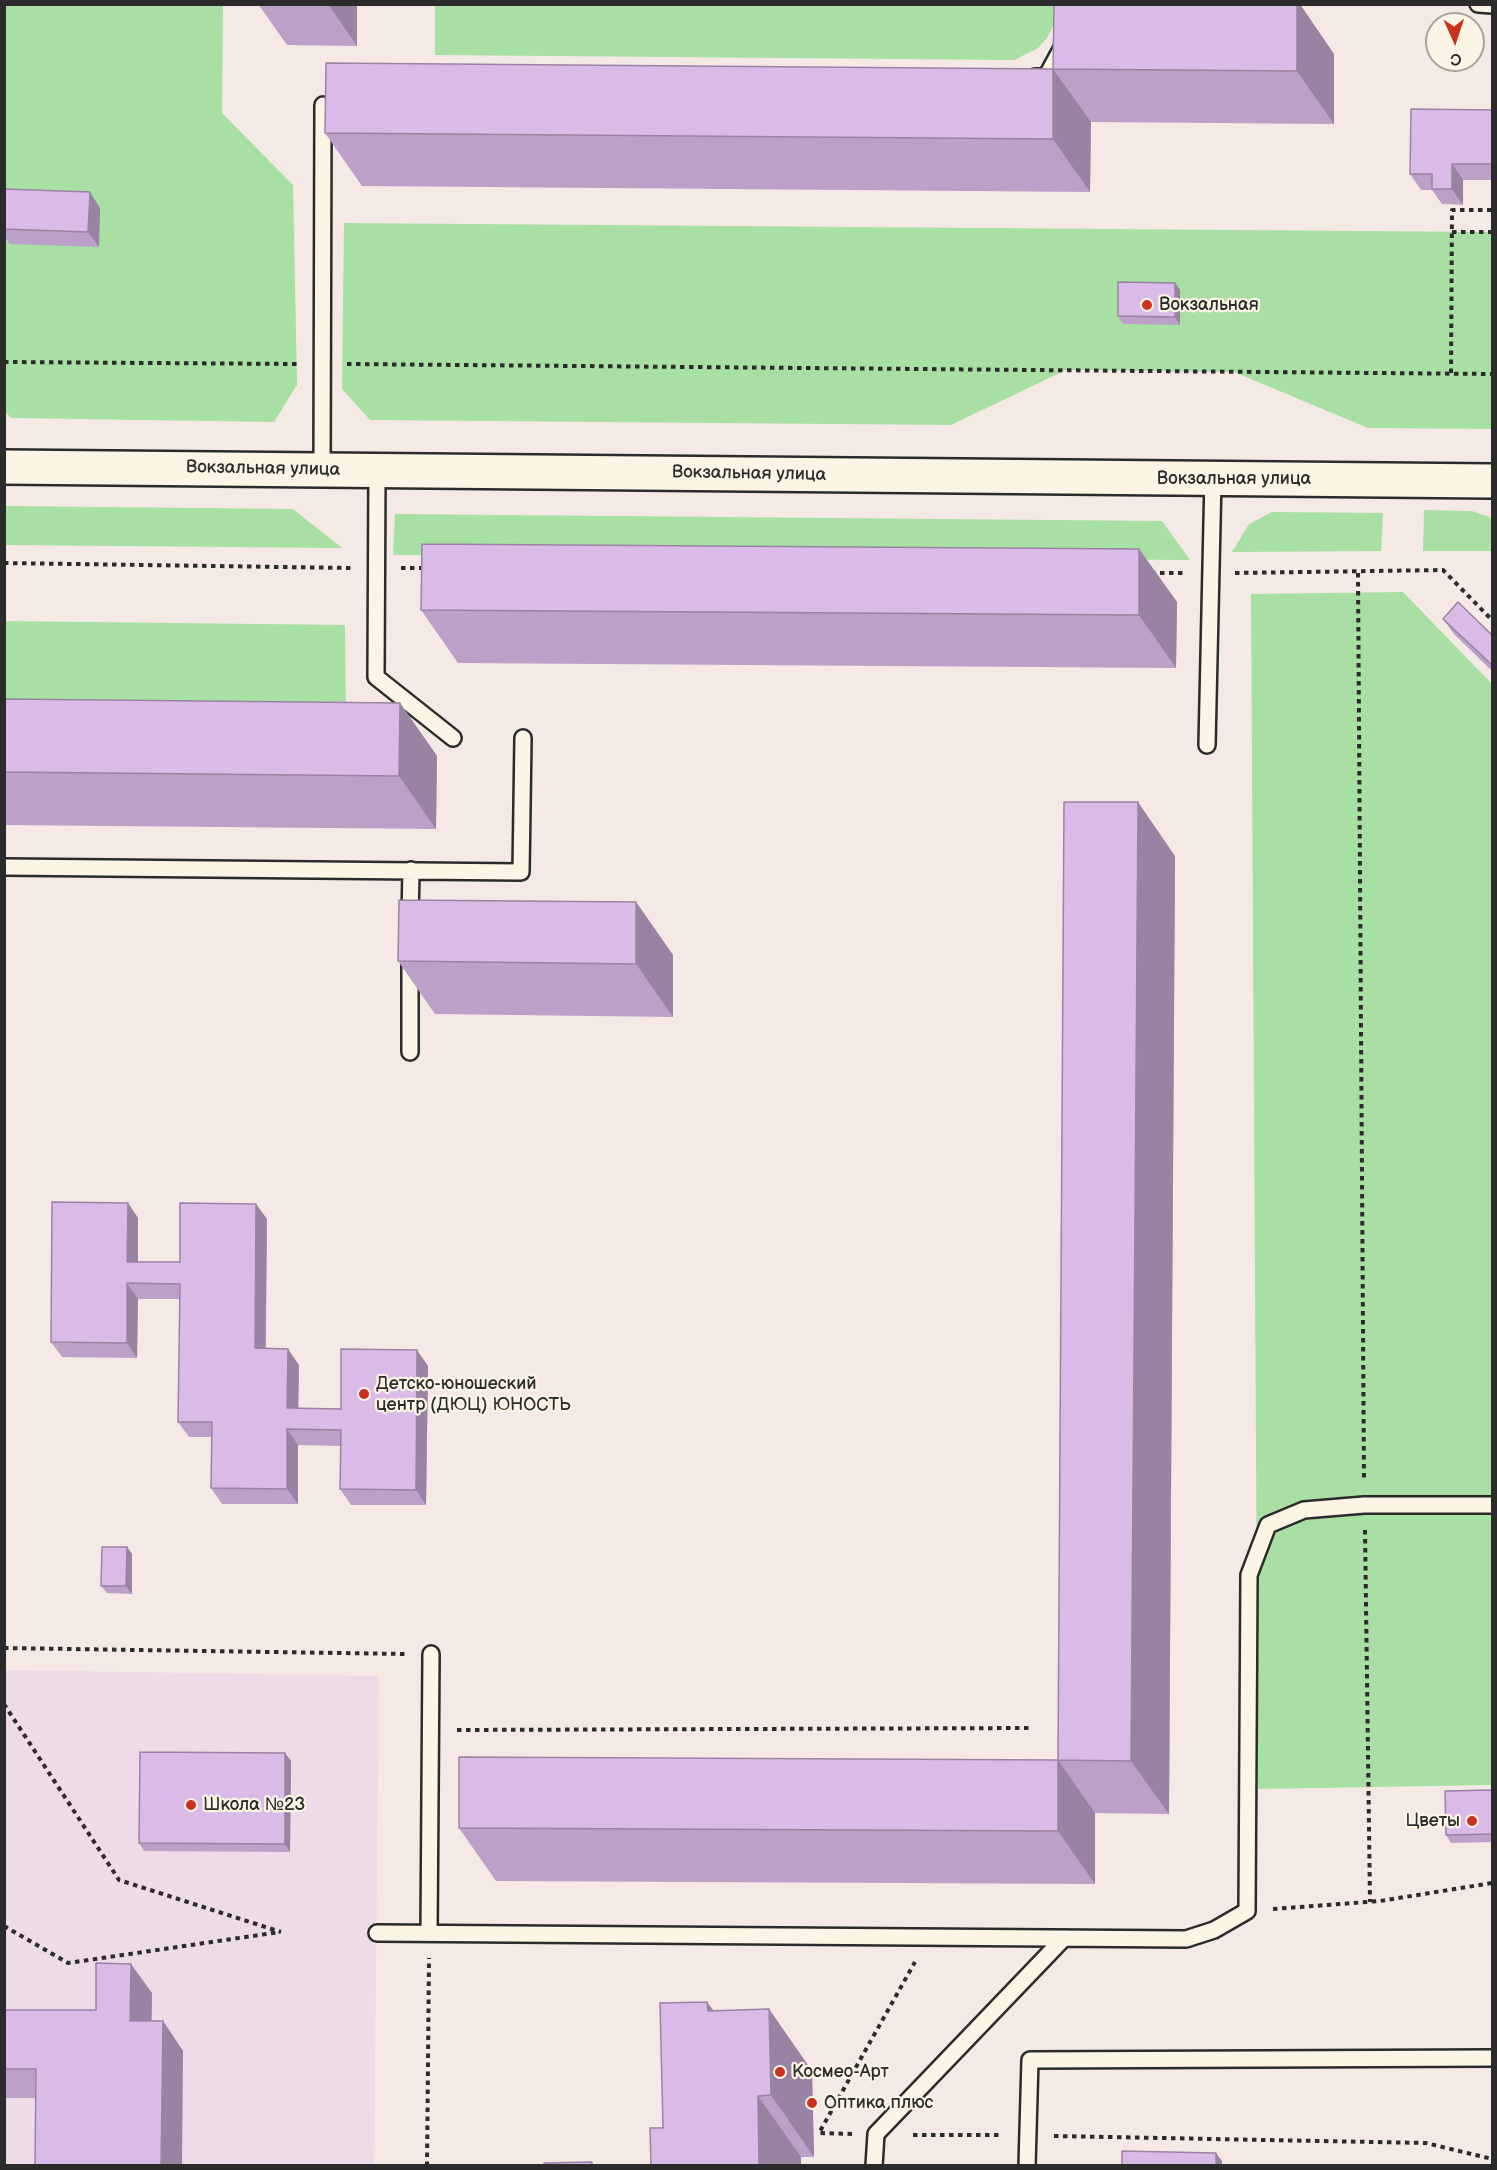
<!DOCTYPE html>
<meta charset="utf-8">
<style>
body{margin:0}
#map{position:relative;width:1497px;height:2170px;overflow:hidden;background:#f5e9e6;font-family:"Balsamiq Sans",sans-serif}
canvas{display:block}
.frame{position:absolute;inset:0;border:6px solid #2b2b2b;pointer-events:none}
.north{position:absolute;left:1425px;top:12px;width:60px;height:60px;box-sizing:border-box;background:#fcf5e5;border:2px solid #a8a49b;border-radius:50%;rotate:177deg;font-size:16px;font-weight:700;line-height:24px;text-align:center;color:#2b2b2b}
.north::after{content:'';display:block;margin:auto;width:21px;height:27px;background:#c8321e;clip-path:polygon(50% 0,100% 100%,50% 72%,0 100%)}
</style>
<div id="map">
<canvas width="1497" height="2170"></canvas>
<div class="frame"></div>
<div class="north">С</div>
</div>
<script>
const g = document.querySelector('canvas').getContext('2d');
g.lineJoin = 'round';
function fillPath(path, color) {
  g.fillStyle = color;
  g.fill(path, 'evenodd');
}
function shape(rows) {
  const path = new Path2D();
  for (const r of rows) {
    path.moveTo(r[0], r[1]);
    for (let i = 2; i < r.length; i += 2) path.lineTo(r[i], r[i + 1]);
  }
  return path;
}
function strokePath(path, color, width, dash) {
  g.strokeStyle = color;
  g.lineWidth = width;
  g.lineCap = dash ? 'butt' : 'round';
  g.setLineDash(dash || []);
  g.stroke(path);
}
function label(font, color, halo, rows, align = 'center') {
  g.font = font + ' "Balsamiq Sans",sans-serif';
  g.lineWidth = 4.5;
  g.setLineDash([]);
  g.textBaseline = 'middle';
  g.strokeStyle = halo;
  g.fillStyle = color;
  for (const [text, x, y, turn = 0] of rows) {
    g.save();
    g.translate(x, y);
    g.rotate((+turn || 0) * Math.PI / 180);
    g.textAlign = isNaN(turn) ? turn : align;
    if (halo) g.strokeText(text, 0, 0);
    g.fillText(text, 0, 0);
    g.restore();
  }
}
fillPath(shape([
 [5,1670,379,1676,374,2165,5,2166]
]), '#eddbe7');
fillPath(shape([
 [5,5,223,5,222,113,293,185,297,385,274,422,11,418,5,411],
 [435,5,1053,4,1053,26,1047,38,1038,48,1014,60,435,55],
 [344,223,1492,232,1492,429,1368,428,1234,372,1066,370,951,425,370,420,342,389],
 [5,506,293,509,342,548,5,545],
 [1424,510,1472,511,1492,518,1492,551,1423,551],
 [1272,512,1383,513,1381,551,1232,552,1249,524],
 [395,514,1162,521,1190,560,393,555],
 [1403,592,1492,684,1492,1785,1258,1789,1251,594],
 [5,621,345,625,346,729,5,725]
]), '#a8dfa2');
const lane = shape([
 [1478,4,1492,5],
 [1035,77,1046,77,1064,44],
 [322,470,323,105],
 [377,470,376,677,453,738],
 [1207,745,1213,478],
 [4,867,521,872,523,738],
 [410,920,411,870],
 [410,1052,410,959],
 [377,1933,1186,1939,1214,1930,1247,1911,1249,1575,1268,1525,1304,1510,1364,1505,1492,1505],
 [429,1933,431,1654],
 [874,2166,876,2134,1064,1938],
 [1027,2166,1030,2060,1492,2058]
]);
const secondary = shape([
 [4,467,1492,481]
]);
strokePath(lane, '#2b2b2b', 20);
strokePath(secondary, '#2b2b2b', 38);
strokePath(shape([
 [1452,232,1492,232],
 [4,362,298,364],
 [347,364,1492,374],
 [1451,373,1452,210,1492,210],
 [4,563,352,568],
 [401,568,427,568],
 [1151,573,1186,573],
 [1235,573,1443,570,1492,620],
 [1358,573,1364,1481],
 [1365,1530,1370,1902],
 [4,1648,406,1654],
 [4,1704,119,1880,281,1932],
 [457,1730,1029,1728],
 [1273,1909,1380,1901,1492,1883],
 [4,1926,68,1963,280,1932],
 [852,2134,819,2133,915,1962],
 [913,2135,1002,2135],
 [1054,2136,1426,2143,1492,2159],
 [427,2166,429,1958]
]), '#2b2b2b', 4, [4.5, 4.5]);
strokePath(lane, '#fcf5e5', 15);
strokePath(secondary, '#fcf5e5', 33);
fillPath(shape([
 [258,4,357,4,357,46,287,45],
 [1334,54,1334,124,1091,122,1090,192,362,186,325,133,1053,69],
 [1492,110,1492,180,1463,180,1463,205,1442,204,1432,190,1421,190,1410,174],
 [4,189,100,208,99,247,10,244,4,236],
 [1175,283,1180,290,1180,325,1123,324,1118,316],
 [1139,549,1177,602,1176,668,458,663,421,610],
 [1443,619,1492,635,1492,671,1454,634],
 [4,699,400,703,437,756,436,829,4,825],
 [1175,856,1169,1814,1095,1813,1095,1884,496,1881,459,1828,1058,1760],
 [636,902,673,955,673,1017,435,1014,398,961],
 [128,1203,138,1218,138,1262,180,1262,267,1219,266,1349,299,1365,298,1408,341,1409,428,1366,426,1505,351,1505,340,1489,340,1446,298,1445,298,1504,222,1504,211,1488,212,1437,189,1437,178,1422,180,1299,138,1299,137,1358,62,1357,51,1342],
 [127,1547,132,1554,132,1594,107,1593,101,1586],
 [291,1761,290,1852,144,1851,139,1843],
 [1492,1790,1492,1842,1451,1843,1446,1835],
 [152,1993,151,2021,163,2021,183,2051,36,2098,4,2098,4,2010,96,2010],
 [707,2002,714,2011,769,2009,812,2071,814,2157,801,2157,663,2128]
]), '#bba1c8');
fillPath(shape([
 [328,4,357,4,357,46],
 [1297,4,1300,4,1334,54,1334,124,1297,71],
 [1053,69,1091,122,1090,192,1053,139],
 [1452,164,1463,180,1463,205,1452,189],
 [90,192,100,208,99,247,88,232],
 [1175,283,1180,290,1180,325,1175,317],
 [1139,549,1177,602,1176,668,1139,615],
 [400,703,437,756,436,829,399,776],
 [1138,802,1175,856,1169,1814,1131,1761],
 [636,902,673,955,673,1017,636,964],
 [128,1203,138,1218,138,1277,127,1262],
 [256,1204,267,1219,265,1364,255,1348],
 [127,1283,138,1299,137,1358,127,1343],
 [288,1349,299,1365,298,1423,287,1408],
 [417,1350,428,1366,426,1505,416,1490],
 [287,1429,298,1445,298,1504,287,1489],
 [127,1547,132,1554,132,1594,126,1586],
 [285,1753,291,1761,290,1852,285,1844],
 [1058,1760,1095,1813,1095,1884,1058,1831],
 [131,1964,152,1993,151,2051,130,2021],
 [707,2002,751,2064,708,2011],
 [769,2009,812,2071,814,2157,771,2095],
 [163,2021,183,2051,182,2166,161,2166],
 [758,2096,801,2157,801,2166,759,2166],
 [1216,2153,1222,2161,1222,2166,1216,2166]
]), '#9983a2');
const building = shape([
 [1054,4,1297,4,1297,71,1053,69,1053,139,325,133,326,63,1053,69,1054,4],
 [1411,109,1492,110,1492,164,1452,164,1452,189,1432,189,1432,174,1410,174,1411,109],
 [4,189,90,192,88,232,4,229,4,189],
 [1118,282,1175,283,1175,317,1118,316,1118,282],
 [422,544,1139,549,1139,615,421,610,422,544],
 [1458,602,1492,635,1492,665,1443,619,1458,602],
 [4,699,400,703,399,776,4,772,4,699],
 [1064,802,1138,802,1131,1761,1058,1760,1064,802],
 [399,900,636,902,636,964,398,961,399,900],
 [52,1202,128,1203,127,1262,180,1262,180,1203,256,1204,255,1348,288,1349,287,1408,341,1409,341,1349,417,1350,416,1490,340,1489,341,1430,287,1429,287,1489,211,1488,212,1422,178,1422,180,1284,127,1283,127,1343,51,1342,52,1202],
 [102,1547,127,1547,126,1586,101,1586,102,1547],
 [140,1752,285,1753,285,1844,139,1843,140,1752],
 [459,1757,1058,1760,1058,1831,459,1828,459,1757],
 [1492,1790,1492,1834,1446,1835,1445,1791,1492,1790],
 [96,1963,131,1964,130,2021,163,2021,161,2166,35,2166,36,2069,4,2069,4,2010,96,2010,96,1963],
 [707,2002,708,2011,769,2009,771,2095,758,2096,759,2166,651,2166,650,2128,663,2128,660,2003,707,2002],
 [1122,2151,1216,2153,1216,2166,1122,2166,1122,2151],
 [592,2162,592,2166,544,2166,544,2163,592,2162]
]);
fillPath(building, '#dabbe8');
strokePath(building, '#9983a2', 1.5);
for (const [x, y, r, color] of [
 [1147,305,6,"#c8321e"],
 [364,1394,6,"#c8321e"],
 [191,1805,6,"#c8321e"],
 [1472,1821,6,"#c8321e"],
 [780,2072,6,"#c8321e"],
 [812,2103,6,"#c8321e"]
]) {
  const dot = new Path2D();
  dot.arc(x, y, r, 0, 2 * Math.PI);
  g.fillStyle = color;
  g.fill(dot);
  strokePath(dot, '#fcf5e5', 2);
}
label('18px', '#2b2b2b', '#fcf5e5', [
 ["Вокзальная",1159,305],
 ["Детско-юношеский",376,1384],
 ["центр (ДЮЦ) ЮНОСТЬ",376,1405],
 ["Школа №23",203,1805],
 ["Цветы",1460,1821,"right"],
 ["Космео-Арт",792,2072],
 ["Оптика плюс",824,2103]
], 'left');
label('18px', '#2b2b2b', '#fcf5e5', [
 ["Вокзальная улица",263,469,1],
 ["Вокзальная улица",749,474,1],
 ["Вокзальная улица",1234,479]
]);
</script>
